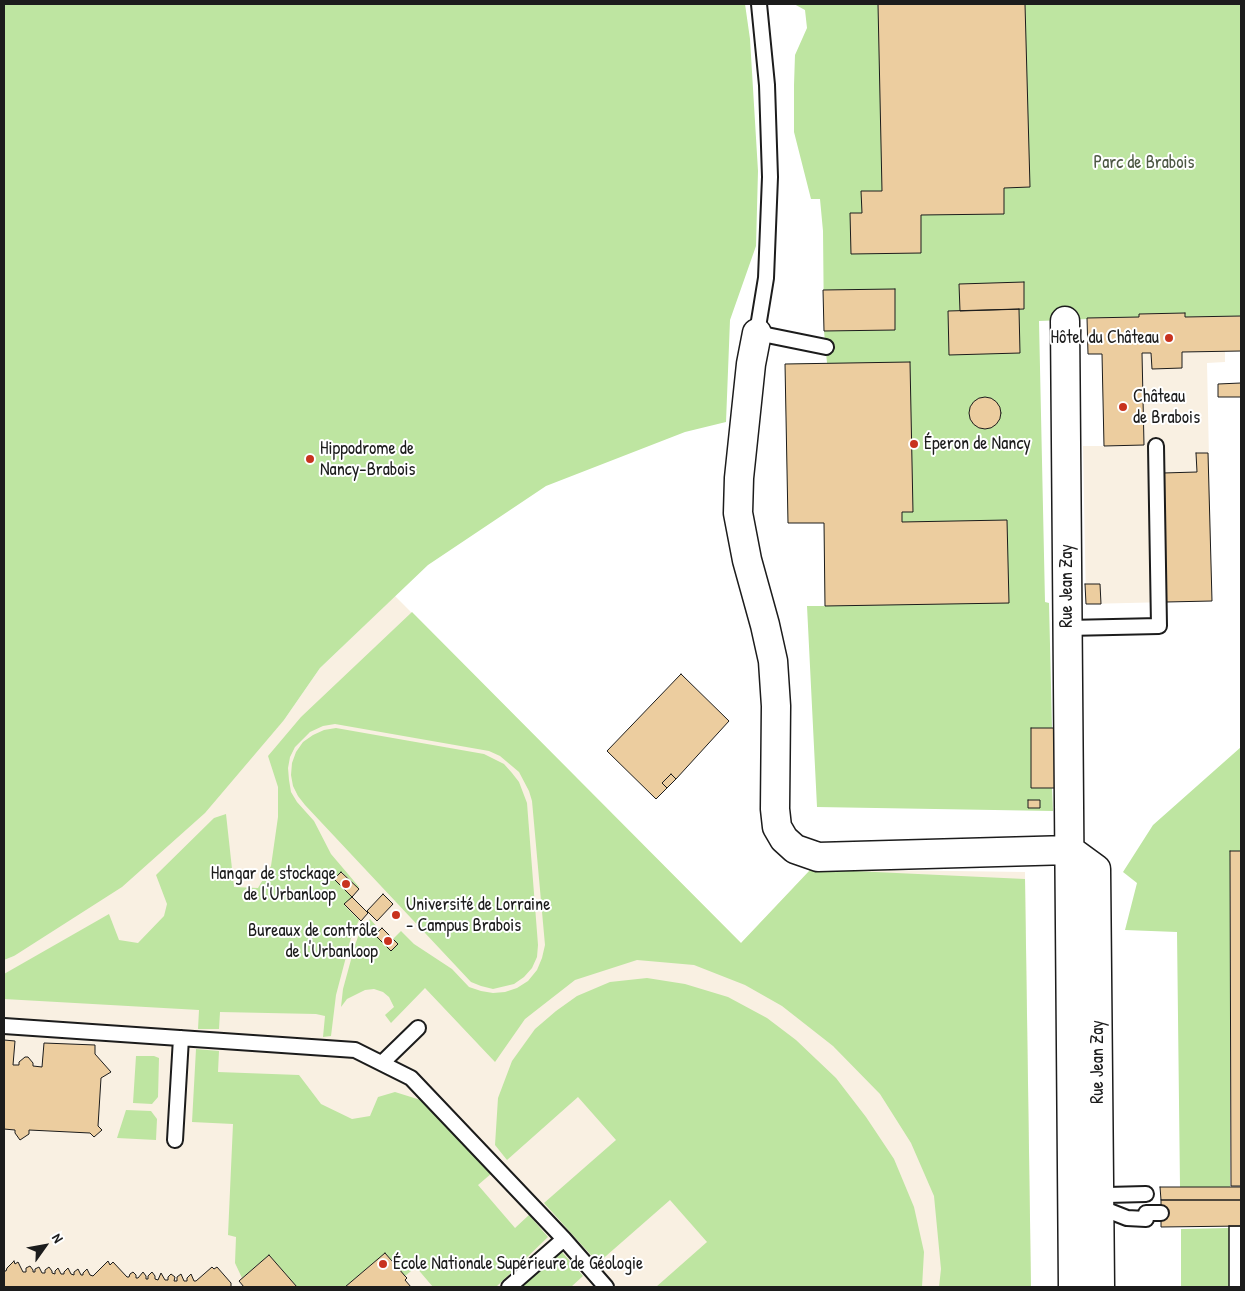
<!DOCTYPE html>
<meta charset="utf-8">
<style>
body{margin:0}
#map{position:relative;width:1245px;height:1291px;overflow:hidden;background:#fff;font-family:"Patrick Hand",sans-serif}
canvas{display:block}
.frame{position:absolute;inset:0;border:5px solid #1c1c1c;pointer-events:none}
.north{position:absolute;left:20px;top:1221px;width:50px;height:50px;-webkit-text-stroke:4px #fff;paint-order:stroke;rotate:58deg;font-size:14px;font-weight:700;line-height:20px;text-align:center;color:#1c1c1c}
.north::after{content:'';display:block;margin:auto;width:18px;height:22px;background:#1c1c1c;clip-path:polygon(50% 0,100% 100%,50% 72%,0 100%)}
</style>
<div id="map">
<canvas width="1245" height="1291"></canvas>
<div class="frame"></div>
<div class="north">N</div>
</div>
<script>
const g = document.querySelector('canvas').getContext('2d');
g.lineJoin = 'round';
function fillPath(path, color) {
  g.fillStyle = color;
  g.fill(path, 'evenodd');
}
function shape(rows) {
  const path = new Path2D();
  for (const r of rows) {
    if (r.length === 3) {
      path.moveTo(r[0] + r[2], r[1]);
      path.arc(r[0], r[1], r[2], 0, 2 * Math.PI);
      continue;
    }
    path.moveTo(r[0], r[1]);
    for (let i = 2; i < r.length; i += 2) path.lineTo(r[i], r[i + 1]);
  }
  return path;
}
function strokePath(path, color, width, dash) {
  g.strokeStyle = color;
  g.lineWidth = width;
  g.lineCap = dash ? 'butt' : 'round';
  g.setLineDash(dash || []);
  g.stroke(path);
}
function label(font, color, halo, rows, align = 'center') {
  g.font = font + ' "Patrick Hand",sans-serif';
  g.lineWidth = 4;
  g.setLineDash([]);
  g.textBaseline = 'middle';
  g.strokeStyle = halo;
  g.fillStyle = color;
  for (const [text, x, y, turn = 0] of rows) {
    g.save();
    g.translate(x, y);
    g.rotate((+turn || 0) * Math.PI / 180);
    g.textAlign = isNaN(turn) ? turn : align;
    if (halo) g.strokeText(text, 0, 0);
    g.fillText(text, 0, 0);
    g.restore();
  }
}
fillPath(shape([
 [1185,313,1185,317,1241,316,1241,351,1225,351,1225,362,1207,363,1212,601,1086,604,1083,446,1104,446,1102,354,1088,354,1087,318,1139,317,1139,314],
 [395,596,741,943,811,869,1025,872,1031,1287,4,1287,4,960,14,956,284,720,320,668]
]), '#f9f0e2');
fillPath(shape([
 [4,4,745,4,750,39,758,171,756,246,730,320,726,422,685,432,546,486,428,565,320,668,284,720,205,813,122,887,14,956,4,960],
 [794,4,1241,4,1241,316,1185,317,1185,313,1139,314,1139,317,1039,321,1045,602,1049,603,1052,728,1055,728,1055,788,1052,788,1053,811,817,807,807,606,825,606,824,523,788,523,785,364,827,363,824,331,823,231,820,199,811,199,794,132,794,85,795,55,807,28,805,10],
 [412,612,741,943,811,869,1025,879,1031,1287,939,1287,941,1269,934,1196,911,1143,880,1094,833,1046,782,1006,745,985,694,965,637,960,575,980,525,1019,495,1062,425,988,391,1023,385,1015,394,1007,389,997,383,992,374,989,365,990,347,999,341,1007,343,989,355,945,360,931,370,919,380,930,375,935,391,951,398,944,393,939,401,931,414,944,452,969,469,987,481,991,493,993,505,992,517,988,528,981,537,970,542,958,545,945,532,801,529,791,519,772,500,756,489,751,335,724,323,726,310,732,295,747,290,757,288,768,289,780,291,792,297,802,314,821,331,854,359,887,358,888,342,872,334,879,352,897,344,905,359,920,351,938,336,995,331,1036,323,1037,325,1016,316,1014,220,1012,219,1029,198,1029,199,1010,4,999,4,974,109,914,119,940,138,943,164,916,167,904,156,875,214,818,226,814,234,887,258,888,271,866,278,817,278,787,268,756,301,717],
 [336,728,484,754,504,764,512,773,519,782,527,803,538,945,537,957,532,968,524,977,514,984,493,989,481,986,471,982,305,805,298,796,293,786,291,775,292,763,296,752,303,742,313,735,324,730],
 [1241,747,1241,851,1230,852,1230,1187,1180,1187,1177,932,1125,930,1137,883,1123,872,1153,825],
 [647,978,685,984,728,997,767,1018,796,1040,836,1078,866,1117,894,1159,914,1207,924,1252,922,1287,656,1287,707,1242,670,1200,598,1263,544,1203,616,1140,578,1097,507,1160,495,1145,498,1098,512,1061,535,1029,556,1011,577,996,610,982],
 [196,1049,219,1051,218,1072,299,1075,321,1104,352,1119,370,1116,378,1097,395,1092,427,1102,492,1173,478,1185,515,1228,529,1215,548,1237,496,1287,433,1287,416,1267,405,1276,385,1253,345,1287,297,1287,269,1255,242,1278,235,1263,236,1237,228,1235,233,1124,192,1122],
 [136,1056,154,1056,159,1058,158,1097,152,1104,133,1103],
 [126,1110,151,1111,157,1119,156,1140,117,1138],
 [1229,1228,1229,1287,1181,1287,1181,1229],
 [562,1252,583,1276,571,1287,522,1287]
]), '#bee5a1');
const building = shape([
 [878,4,1025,4,1030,187,1004,188,1004,214,921,215,921,253,851,254,850,213,862,213,861,191,882,191,878,4],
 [1024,282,1024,309,960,311,959,284,1024,282],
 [895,289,895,330,824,331,823,290,895,289],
 [1019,309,1020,353,949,355,948,311,1019,309],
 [1185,313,1185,317,1241,316,1241,351,1182,352,1182,368,1152,369,1151,353,1142,353,1144,445,1104,446,1102,354,1088,354,1087,318,1139,317,1139,314,1185,313],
 [910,362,913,512,902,512,902,522,1007,520,1009,603,825,606,824,523,788,523,785,364,910,362],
 [1241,383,1241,397,1218,397,1218,384,1241,383],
 [985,413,16],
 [1196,453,1208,453,1212,601,1166,602,1163,473,1197,472,1196,453],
 [1085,584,1100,584,1101,604,1086,604,1085,584],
 [681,674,729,721,676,779,671,774,662,783,667,788,656,799,607,751,681,674],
 [1031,728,1055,728,1055,788,1031,788,1031,728],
 [671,774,676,779,667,788,662,783,671,774],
 [1028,800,1040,800,1040,808,1028,808,1028,800],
 [1230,851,1241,851,1241,1186,1231,1186,1230,851],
 [341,872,359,889,352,897,334,879,341,872],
 [383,894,393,904,377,921,367,911,383,894],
 [352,897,368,913,361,921,344,904,352,897],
 [382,928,398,944,391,951,375,935,382,928],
 [4,1040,15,1041,13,1065,19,1065,19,1062,25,1057,28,1057,33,1063,33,1066,42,1067,44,1043,95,1045,95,1054,111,1072,101,1078,98,1126,102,1130,94,1137,90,1133,29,1130,29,1134,20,1140,15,1133,15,1130,4,1129,4,1040],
 [1160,1187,1241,1187,1241,1200,1161,1200,1160,1187],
 [1161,1200,1241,1200,1241,1226,1161,1227,1161,1200],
 [1229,1226,1241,1226,1241,1287,1229,1287,1229,1226],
 [1229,1226,1241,1226,1241,1287,1229,1287,1229,1226],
 [385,1253,405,1276,407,1278,405,1280,411,1287,345,1287,385,1253],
 [269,1255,297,1287,244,1287,239,1281,269,1255],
 [14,1261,15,1264,18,1262,23,1272,26,1272,26,1268,30,1266,33,1270,33,1272,35,1272,35,1269,39,1267,42,1273,45,1273,45,1270,49,1267,52,1271,52,1273,55,1274,55,1271,58,1268,61,1274,64,1274,64,1272,68,1268,71,1274,74,1275,74,1272,78,1269,81,1275,83,1275,83,1273,87,1269,90,1275,93,1276,108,1261,110,1265,113,1262,127,1277,129,1277,130,1274,133,1272,136,1275,136,1278,138,1278,143,1272,146,1276,146,1279,148,1279,148,1276,152,1272,155,1276,155,1279,158,1280,161,1273,165,1280,168,1280,168,1277,171,1274,175,1277,174,1281,177,1281,177,1277,181,1274,184,1281,187,1281,187,1278,191,1274,194,1281,196,1281,212,1267,214,1269,217,1267,231,1283,231,1287,4,1287,4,1268,4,1271,6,1271,7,1268,14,1261]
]);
fillPath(building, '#eccd9f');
strokePath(building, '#1c1c1c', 1);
const lane = shape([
 [759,4,767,85,770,177,766,278,757,333,826,347],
 [1067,628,1159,626,1156,446],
 [4,1026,355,1050,411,1078,564,1239],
 [382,1063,418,1028],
 [175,1140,181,1038],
 [1101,1204,1107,1195,1146,1194],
 [1095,1207,1099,1207,1127,1218,1146,1219],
 [1146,1213,1161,1213],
 [509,1287,564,1239,606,1287]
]);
const street = shape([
 [1065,321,1073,1287],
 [757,333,751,364,739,478,738,513,747,560,765,625,773,661,776,706,775,809,777,827,784,839,795,849,818,857,1070,850],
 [1070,850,1096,869,1100,1287]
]);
strokePath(lane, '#1c1c1c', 18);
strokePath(street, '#1c1c1c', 31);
strokePath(lane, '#fff', 14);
strokePath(street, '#fff', 28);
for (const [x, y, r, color] of [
 [1169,338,5,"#c8321e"],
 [1123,407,5,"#c8321e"],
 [914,444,5,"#c8321e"],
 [310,459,5,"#c8321e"],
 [346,884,5,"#c8321e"],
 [396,915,5,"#c8321e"],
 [388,941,5,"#c8321e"],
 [383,1264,5,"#c8321e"]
]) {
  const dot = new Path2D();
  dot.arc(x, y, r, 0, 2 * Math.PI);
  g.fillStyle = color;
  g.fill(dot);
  strokePath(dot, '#fff', 2);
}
label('18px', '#4d5844', '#fff', [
 ["Parc de Brabois",1144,163]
]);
label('18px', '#1c1c1c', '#fff', [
 ["Hôtel du Château",1159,338,"right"],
 ["Château",1133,397],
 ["de Brabois",1133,418],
 ["Éperon de Nancy",924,444],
 ["Hippodrome de",320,449],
 ["Nancy-Brabois",320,470],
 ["Hangar de stockage",336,874,"right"],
 ["de l'Urbanloop",336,895,"right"],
 ["Université de Lorraine",406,905],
 ["- Campus Brabois",406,926],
 ["Bureaux de contrôle",378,931,"right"],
 ["de l'Urbanloop",378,952,"right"],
 ["École Nationale Supérieure de Géologie",393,1264]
], 'left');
label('18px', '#1c1c1c', '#fff', [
 ["Rue Jean Zay",1067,586,-90],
 ["Rue Jean Zay",1098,1062,-90]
]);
</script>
